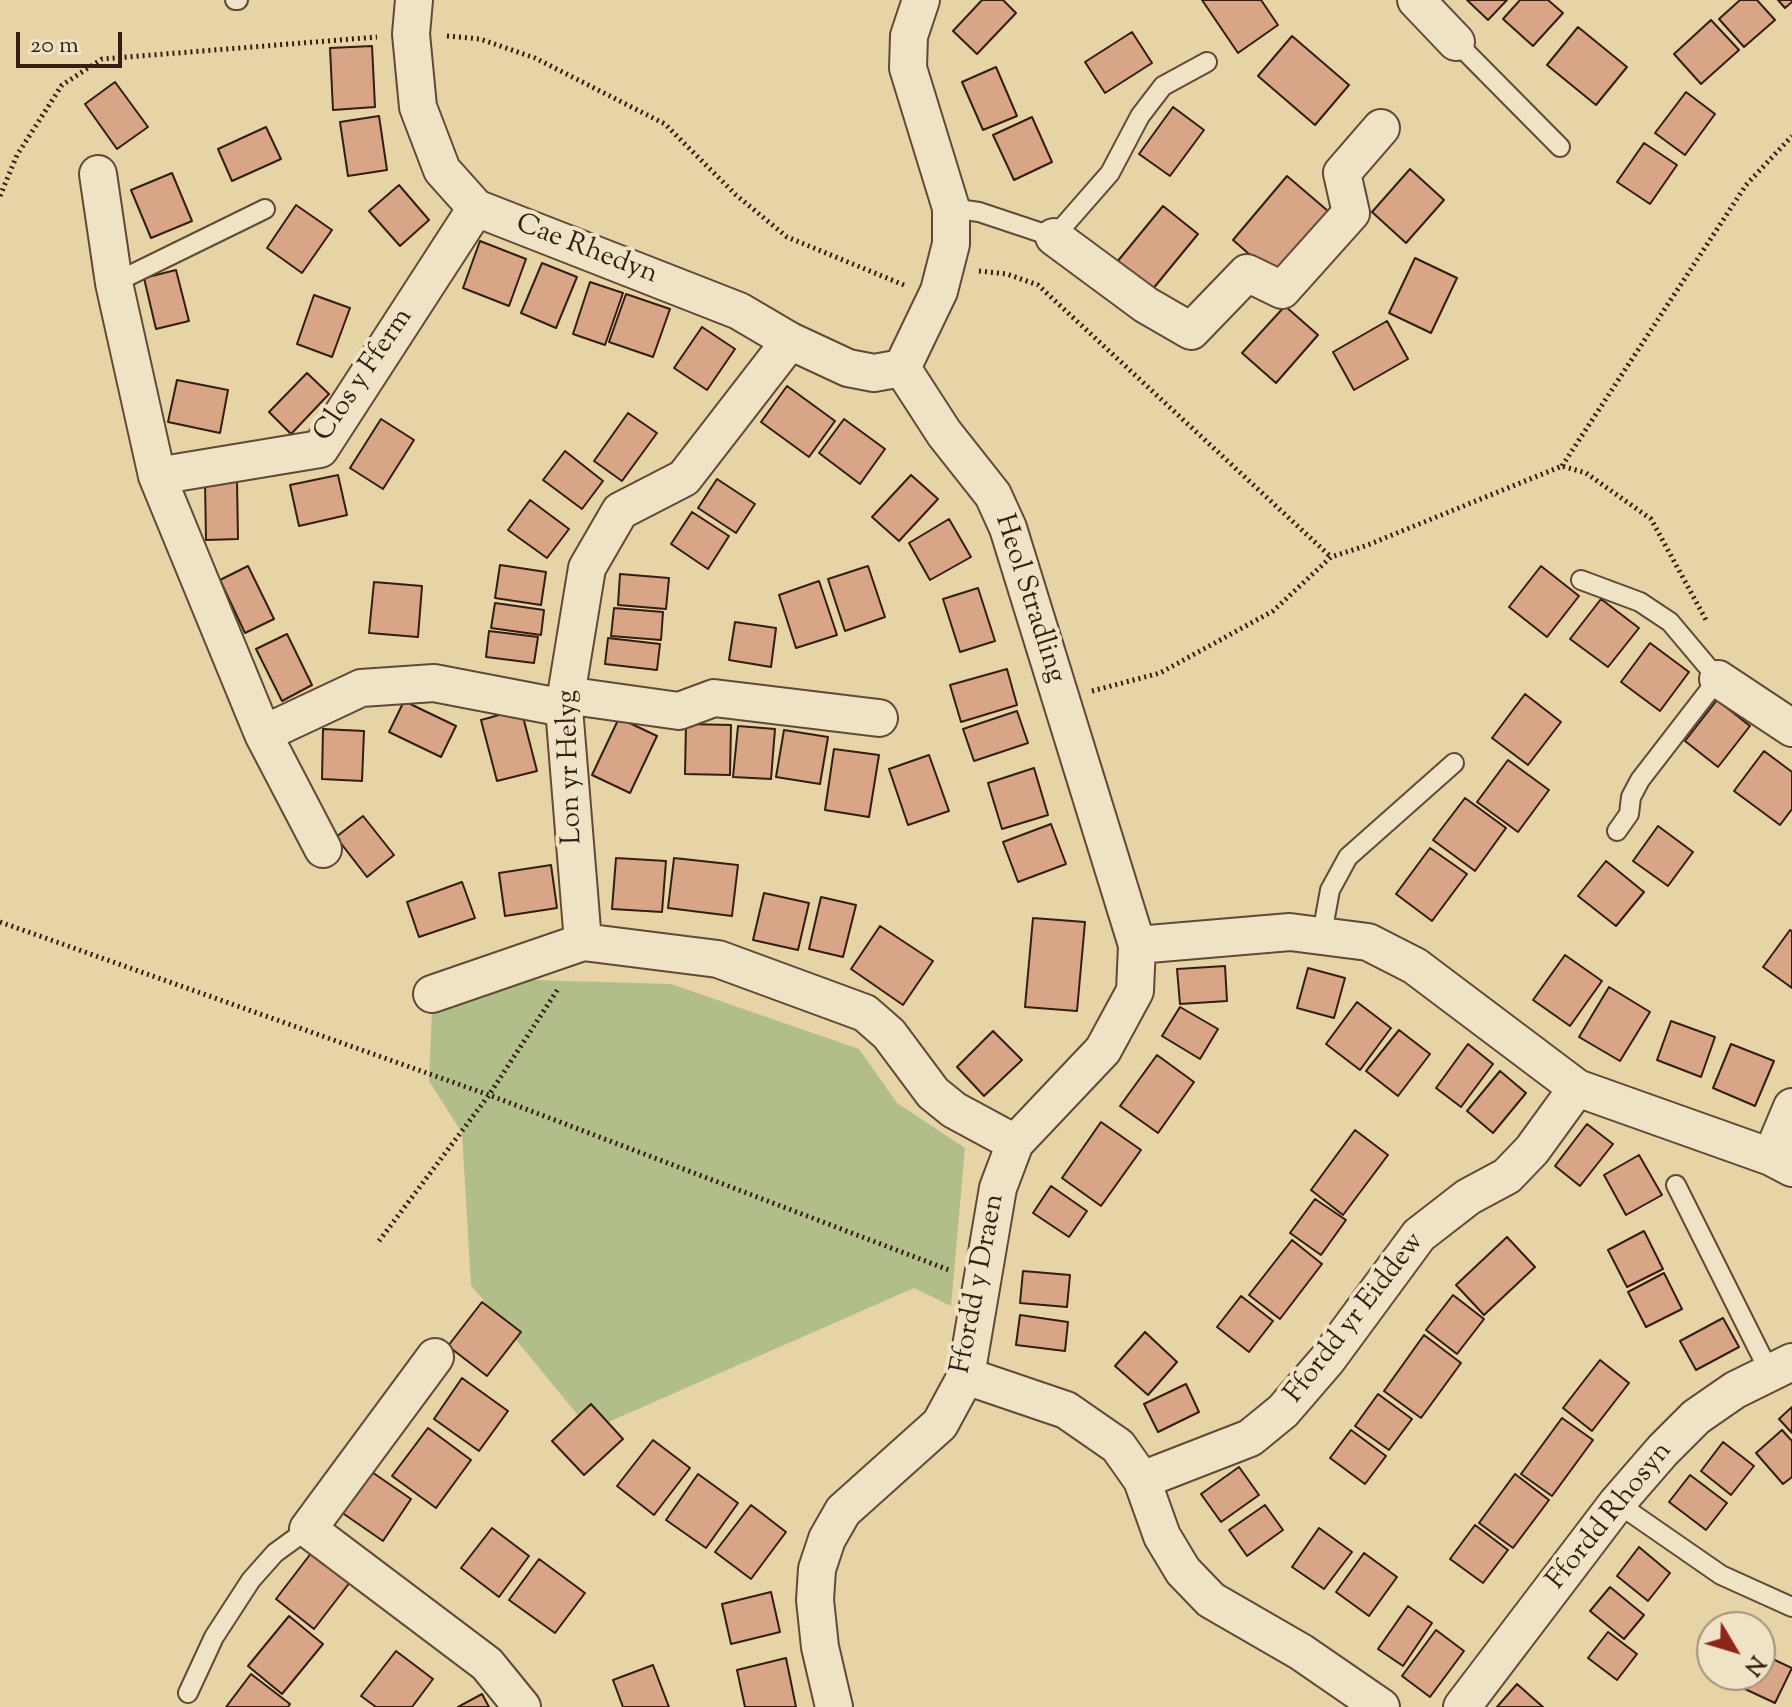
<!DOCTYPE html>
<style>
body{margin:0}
#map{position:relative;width:1792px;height:1707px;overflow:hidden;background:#e6d3a6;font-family:"Sorts Mill Goudy",serif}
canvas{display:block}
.north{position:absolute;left:1696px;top:1611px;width:80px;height:80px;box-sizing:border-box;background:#efe2c5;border:2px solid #a4937d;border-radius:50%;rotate:128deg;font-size:22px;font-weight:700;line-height:32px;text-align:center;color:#341d12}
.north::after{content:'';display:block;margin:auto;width:28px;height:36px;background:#8f2418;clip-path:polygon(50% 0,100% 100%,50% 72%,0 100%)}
.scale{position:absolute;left:16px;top:32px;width:106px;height:36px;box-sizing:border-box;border:4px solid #341d12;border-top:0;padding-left:10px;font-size:24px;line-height:28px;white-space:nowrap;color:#341d12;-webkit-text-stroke:6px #efe2c5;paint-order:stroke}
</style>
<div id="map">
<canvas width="1792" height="1707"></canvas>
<div class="north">N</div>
<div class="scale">20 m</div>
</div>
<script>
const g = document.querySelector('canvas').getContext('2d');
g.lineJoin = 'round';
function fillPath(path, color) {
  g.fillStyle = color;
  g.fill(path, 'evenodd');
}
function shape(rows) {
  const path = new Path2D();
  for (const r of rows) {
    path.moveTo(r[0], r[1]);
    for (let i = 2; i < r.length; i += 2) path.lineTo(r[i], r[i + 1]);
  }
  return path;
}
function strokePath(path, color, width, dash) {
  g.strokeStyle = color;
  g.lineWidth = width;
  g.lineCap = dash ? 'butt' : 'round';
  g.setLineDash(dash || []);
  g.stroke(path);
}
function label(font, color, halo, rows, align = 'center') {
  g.font = font + ' "Sorts Mill Goudy",serif';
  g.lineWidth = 8;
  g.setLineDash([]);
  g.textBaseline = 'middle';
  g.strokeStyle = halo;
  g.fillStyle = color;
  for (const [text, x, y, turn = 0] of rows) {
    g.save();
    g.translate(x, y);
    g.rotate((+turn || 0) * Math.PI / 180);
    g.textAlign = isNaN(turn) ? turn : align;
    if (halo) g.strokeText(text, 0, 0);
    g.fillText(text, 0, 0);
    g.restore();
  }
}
fillPath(shape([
 [531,980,671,984,859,1049,897,1103,965,1148,951,1306,914,1288,590,1430,471,1285,462,1133,429,1081,432,1011]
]), '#b1be8a');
const building = shape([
 [982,0,1003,0,1016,13,977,54,953,31,982,0],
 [1202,0,1261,0,1278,25,1238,53,1202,0],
 [1467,0,1507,0,1488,20,1467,0],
 [1520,0,1548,0,1563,13,1533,46,1503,19,1520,0],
 [1740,0,1757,0,1775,20,1744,47,1719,19,1740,0],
 [1778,0,1792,0,1792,2,1785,8,1778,0],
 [1711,20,1739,50,1701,84,1674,54,1711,20],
 [1578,27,1627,67,1596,105,1547,65,1578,27],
 [1132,32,1152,63,1105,93,1085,62,1132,32],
 [1292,36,1349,85,1315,125,1258,76,1292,36],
 [372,46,375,107,333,110,330,48,372,46],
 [996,67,1017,116,983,130,962,82,996,67],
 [115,82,148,127,117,149,85,104,115,82],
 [1686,92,1715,114,1685,155,1655,133,1686,92],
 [1173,107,1204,130,1170,176,1139,154,1173,107],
 [379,116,387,170,348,176,340,122,379,116],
 [1032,117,1052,162,1014,180,993,135,1032,117],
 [266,127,281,159,232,181,218,149,266,127],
 [1644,143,1677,165,1650,204,1617,182,1644,143],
 [1410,169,1444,200,1406,243,1372,212,1410,169],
 [172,173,192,221,151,238,131,190,172,173],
 [1287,176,1328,211,1273,275,1233,240,1287,176],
 [399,185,429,220,400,246,369,211,399,185],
 [296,205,332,230,302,273,267,248,296,205],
 [1163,206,1198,234,1152,290,1117,262,1163,206],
 [480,241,526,259,509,306,463,288,480,241],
 [1415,258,1457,278,1431,333,1389,313,1415,258],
 [542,263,577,277,556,328,521,313,542,263],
 [176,270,189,321,156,329,144,278,176,270],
 [590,282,623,293,605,345,573,334,590,282],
 [626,294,670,309,653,357,609,342,626,294],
 [314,295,350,308,332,357,297,344,314,295],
 [1285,306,1318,335,1276,383,1242,353,1285,306],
 [1387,321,1408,359,1354,390,1333,352,1387,321],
 [702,327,735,349,707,390,674,368,702,327],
 [307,373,329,394,291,434,269,412,307,373],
 [177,380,228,390,220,433,168,422,177,380],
 [787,386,835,421,809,457,761,422,787,386],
 [628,413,657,433,622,481,594,461,628,413],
 [381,419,414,440,383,489,350,468,381,419],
 [844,419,885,449,860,484,819,453,844,419],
 [565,451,603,481,582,509,543,480,565,451],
 [338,475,347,515,299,526,290,485,338,475],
 [911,475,938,499,899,541,872,517,911,475],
 [717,479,755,504,736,533,698,508,717,479],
 [237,480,238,539,206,540,205,481,237,480],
 [530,500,569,529,547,558,508,530,530,500],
 [692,512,729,536,708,569,671,544,692,512],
 [949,519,971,557,930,580,909,543,949,519],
 [500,565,546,572,541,605,495,598,500,565],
 [248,566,274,619,245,633,220,580,248,566],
 [868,566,885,617,845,631,828,579,868,566],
 [1541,566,1579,596,1547,637,1509,607,1541,566],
 [620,574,669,578,666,609,618,605,620,574],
 [819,581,837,635,796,648,779,595,819,581],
 [374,582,422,586,418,637,369,633,374,582],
 [978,588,995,641,960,652,943,599,978,588],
 [1601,599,1639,628,1608,667,1570,639,1601,599],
 [495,603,544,610,541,635,491,628,495,603],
 [614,608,663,612,661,640,611,636,614,608],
 [735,622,776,628,771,667,729,660,735,622],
 [489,631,538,637,534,663,486,657,489,631],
 [287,634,312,685,282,701,256,649,287,634],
 [608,638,660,644,657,670,605,664,608,638],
 [1650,643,1689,672,1660,711,1621,682,1650,643],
 [1007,669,1017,705,961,722,950,685,1007,669],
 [1525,694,1561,722,1528,765,1492,738,1525,694],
 [1717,700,1750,726,1718,767,1685,741,1717,700],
 [404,701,456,726,441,757,389,732,404,701],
 [521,709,537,771,497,781,481,720,521,709],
 [1017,711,1028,743,974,761,963,729,1017,711],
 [619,718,657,736,630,793,592,775,619,718],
 [686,724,731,725,730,775,685,774,686,724],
 [738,726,775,729,771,779,733,777,738,726],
 [323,729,364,731,362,781,322,779,323,729],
 [784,730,828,737,820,784,776,777,784,730],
 [834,749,879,755,869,817,825,810,834,749],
 [1764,751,1792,772,1792,809,1780,825,1734,791,1764,751],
 [929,755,949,811,908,825,889,769,929,755],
 [1508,760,1549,790,1518,832,1477,802,1508,760],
 [1034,768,1048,815,1002,829,988,783,1034,768],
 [1465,798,1506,828,1475,871,1433,840,1465,798],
 [363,816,394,855,367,877,336,837,363,816],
 [1051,824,1066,864,1018,882,1003,842,1051,824],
 [1658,826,1693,852,1668,886,1633,861,1658,826],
 [1430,848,1467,874,1432,921,1396,894,1430,848],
 [616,858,666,861,662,912,612,909,616,858],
 [674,858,738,865,732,916,668,908,674,858],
 [1606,861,1644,892,1616,926,1578,896,1606,861],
 [551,865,557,908,505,916,499,873,551,865],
 [462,882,475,918,419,937,407,902,462,882],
 [764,893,809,903,798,950,753,940,764,893],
 [821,897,856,905,843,957,809,949,821,897],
 [1033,918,1085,922,1077,1011,1025,1007,1033,918],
 [880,926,933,961,903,1005,851,969,880,926],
 [1790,930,1792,931,1792,988,1763,967,1790,930],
 [1565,955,1602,981,1570,1026,1533,1000,1565,955],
 [1225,966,1227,1001,1180,1004,1177,969,1225,966],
 [1308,968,1345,978,1334,1018,1297,1008,1308,968],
 [1609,987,1650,1012,1620,1061,1579,1037,1609,987],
 [1357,1002,1391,1028,1360,1070,1326,1044,1357,1002],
 [1180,1007,1218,1029,1200,1059,1162,1036,1180,1007],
 [1671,1021,1715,1037,1701,1077,1657,1060,1671,1021],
 [1399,1030,1430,1054,1398,1096,1366,1071,1399,1030],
 [993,1031,1022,1060,984,1096,957,1067,993,1031],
 [1468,1044,1493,1064,1461,1107,1436,1088,1468,1044],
 [1731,1044,1774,1061,1755,1106,1713,1088,1731,1044],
 [1157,1055,1194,1082,1158,1133,1120,1106,1157,1055],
 [1500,1071,1526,1093,1493,1133,1467,1111,1500,1071],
 [1101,1122,1141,1150,1101,1206,1062,1178,1101,1122],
 [1587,1124,1613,1144,1580,1186,1555,1166,1587,1124],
 [1355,1130,1388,1155,1343,1215,1311,1190,1355,1130],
 [1639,1155,1662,1195,1626,1215,1604,1175,1639,1155],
 [1051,1186,1087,1211,1069,1237,1033,1213,1051,1186],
 [1315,1199,1346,1220,1321,1255,1290,1233,1315,1199],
 [1644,1231,1663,1269,1627,1287,1608,1250,1644,1231],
 [1507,1237,1535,1267,1484,1315,1456,1285,1507,1237],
 [1292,1240,1322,1264,1280,1319,1249,1295,1292,1240],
 [1023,1271,1070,1275,1067,1307,1020,1303,1023,1271],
 [1664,1273,1682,1309,1646,1327,1628,1292,1664,1273],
 [1453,1295,1484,1319,1457,1354,1426,1330,1453,1295],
 [1241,1296,1273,1321,1249,1352,1217,1327,1241,1296],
 [482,1302,521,1332,487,1376,448,1346,482,1302],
 [1020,1315,1068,1322,1065,1351,1016,1345,1020,1315],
 [1723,1318,1739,1347,1696,1370,1680,1341,1723,1318],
 [1145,1332,1177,1362,1148,1395,1115,1366,1145,1332],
 [1424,1335,1461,1363,1421,1418,1384,1391,1424,1335],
 [1600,1360,1629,1383,1592,1431,1563,1408,1600,1360],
 [462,1378,508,1411,479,1451,434,1419,462,1378],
 [1186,1384,1199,1412,1158,1432,1144,1404,1186,1384],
 [1378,1394,1412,1419,1389,1450,1355,1426,1378,1394],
 [591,1404,623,1439,584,1475,552,1441,591,1404],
 [1792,1407,1792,1433,1779,1419,1792,1407],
 [1562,1418,1593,1440,1552,1496,1521,1474,1562,1418],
 [428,1428,471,1460,436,1508,392,1476,428,1428],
 [1351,1430,1386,1456,1365,1484,1330,1458,1351,1430],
 [1782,1430,1792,1441,1792,1477,1783,1484,1756,1453,1782,1430],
 [653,1440,690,1468,654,1515,617,1486,653,1440],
 [1723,1442,1754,1466,1731,1495,1701,1471,1723,1442],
 [1239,1467,1259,1495,1221,1522,1201,1494,1239,1467],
 [369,1470,411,1499,383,1541,341,1512,369,1470],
 [698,1474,738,1503,706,1548,666,1520,698,1474],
 [1515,1474,1549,1500,1513,1548,1479,1523,1515,1474],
 [1690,1475,1727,1503,1706,1530,1669,1502,1690,1475],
 [751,1505,786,1532,751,1579,715,1552,751,1505],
 [1265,1505,1283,1530,1247,1556,1229,1530,1265,1505],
 [1475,1525,1508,1550,1483,1583,1450,1559,1475,1525],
 [492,1528,529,1556,499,1597,461,1568,492,1528],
 [1319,1528,1352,1552,1324,1589,1292,1567,1319,1528],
 [1639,1547,1670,1573,1648,1601,1617,1576,1639,1547],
 [312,1552,351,1581,314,1629,276,1599,312,1552],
 [1364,1553,1397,1577,1369,1616,1336,1592,1364,1553],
 [539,1559,585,1593,555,1633,509,1600,539,1559],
 [1610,1587,1644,1615,1624,1639,1590,1611,1610,1587],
 [771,1592,780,1632,731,1644,722,1604,771,1592],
 [1408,1606,1432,1623,1403,1666,1378,1649,1408,1606],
 [289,1616,323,1644,282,1694,248,1666,289,1616],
 [1436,1630,1464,1651,1430,1697,1402,1676,1436,1630],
 [1608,1632,1637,1654,1617,1680,1588,1658,1608,1632],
 [396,1651,433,1679,412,1707,376,1707,361,1696,396,1651],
 [1760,1653,1792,1668,1775,1703,1730,1682,1733,1675,1760,1675,1760,1653],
 [786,1658,796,1707,745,1707,737,1670,786,1658],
 [653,1665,669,1707,623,1707,613,1680,653,1665],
 [251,1674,290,1704,288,1707,226,1707,251,1674],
 [1517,1684,1543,1707,1497,1707,1517,1684],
 [482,1694,489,1707,458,1707,482,1694]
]);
fillPath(building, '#d9a587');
strokePath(building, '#341d12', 2);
const service = shape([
 [235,0,238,0],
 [1456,42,1560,147],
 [951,208,979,212,1054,237,1110,173,1140,116,1163,86,1207,62],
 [114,283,265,209],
 [1581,580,1640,602,1670,622,1718,679,1640,780,1631,797,1629,814,1617,831],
 [1322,934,1330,890,1348,857,1454,763],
 [1676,1185,1770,1373],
 [1617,1503,1721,1575,1792,1607],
 [188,1693,214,1637,251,1580,275,1553,308,1529]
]);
const minor = shape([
 [414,0,411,34,418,107,442,170,476,208,739,311,790,341,848,368,874,373,902,368],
 [1416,0,1456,42],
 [98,174,114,283,157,476,263,734,323,849],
 [1054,237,1146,305,1191,331,1247,273,1282,290,1351,213,1342,173,1381,128],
 [157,476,320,449,476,208],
 [1718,679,1792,728],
 [565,695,679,711,714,698,879,718],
 [263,734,361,688,434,683,564,708],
 [583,942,564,708,587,568,620,511,684,478,790,341],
 [1137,945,1290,932,1368,942,1415,966,1577,1088,1771,1157,1792,1168],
 [432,994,583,942,718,959,865,1013,889,1034,933,1093,954,1110,1015,1143],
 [1771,1157,1792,1107],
 [435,1357,308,1529,487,1664,522,1707],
 [966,1376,1066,1410,1118,1446,1142,1480,1162,1536,1183,1571,1211,1600,1301,1652,1381,1707],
 [1142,1480,1250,1438,1283,1411,1327,1360,1419,1235,1468,1197,1507,1176,1532,1150,1577,1088],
 [834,1707,820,1647,815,1600,817,1569,827,1539,843,1511,940,1424,966,1376,998,1188,1015,1143,1103,1050,1135,991,1137,945,1008,528,993,495,944,433,902,368,939,291,951,244,951,208,908,68,909,36,921,0],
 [1462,1707,1617,1503,1663,1450,1696,1417,1735,1390,1792,1362]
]);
strokePath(service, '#604a37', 22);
strokePath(minor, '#604a37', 40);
strokePath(shape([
 [447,36,480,39,535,58,665,124,736,195,787,237,904,285],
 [0,196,17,155,62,85,102,59,377,37],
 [979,271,1007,274,1038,285,1331,557],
 [1562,466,1746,185,1792,136],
 [1092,691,1160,673,1273,611,1331,557,1365,546,1562,466,1586,473,1651,519,1706,620],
 [0,922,489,1095,949,1270],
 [379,1241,489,1095,558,989]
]), '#341d12', 5, [2, 4]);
strokePath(service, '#efe2c5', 18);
strokePath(minor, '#efe2c5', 36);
label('28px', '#341d12', '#efe2c5', [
 ["Cae Rhedyn",586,251,21],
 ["Clos y Fferm",365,376,-56],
 ["Heol Stradling",1028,599,72],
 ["Lon yr Helyg",572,767,-92],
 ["Ffordd y Draen",980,1284,-79],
 ["Ffordd yr Eiddew",1356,1319,-52],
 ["Ffordd Rhosyn",1611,1517,-51]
]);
</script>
